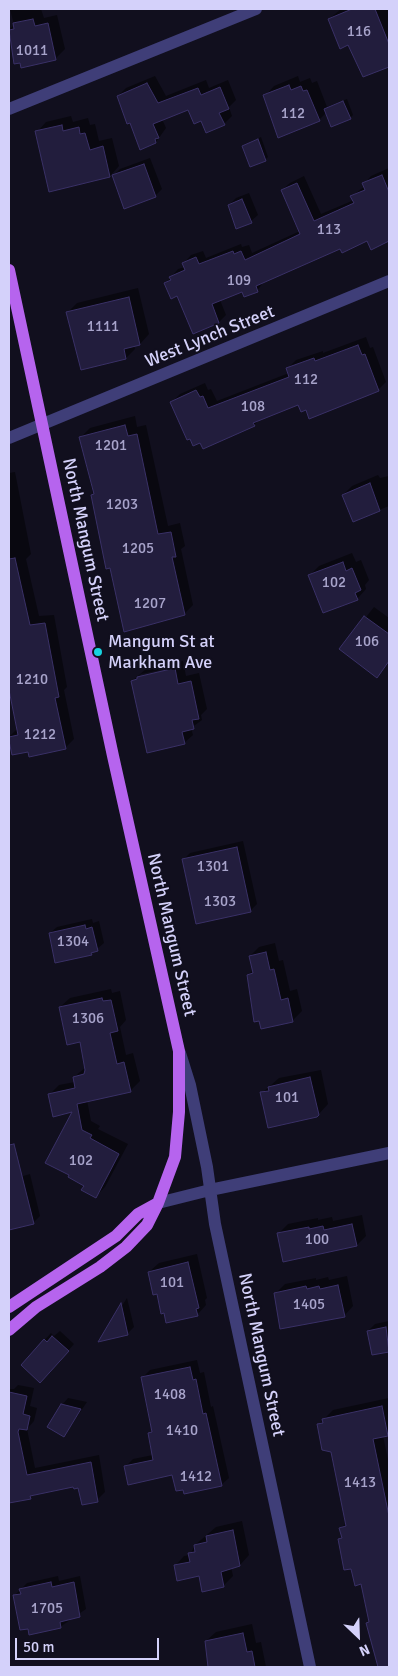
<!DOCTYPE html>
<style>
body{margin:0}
#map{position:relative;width:398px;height:1676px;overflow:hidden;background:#110f1e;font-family:Signika,sans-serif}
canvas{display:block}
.frame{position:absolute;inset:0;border:10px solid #d4d1fa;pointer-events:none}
.north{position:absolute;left:333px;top:1611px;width:50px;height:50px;-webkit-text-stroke:4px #110f1e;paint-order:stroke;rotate:156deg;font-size:14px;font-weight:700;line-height:20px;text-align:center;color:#d4d1fa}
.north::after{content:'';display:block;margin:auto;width:18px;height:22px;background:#d4d1fa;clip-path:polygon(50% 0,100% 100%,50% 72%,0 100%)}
.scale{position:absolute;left:15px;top:1638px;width:144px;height:22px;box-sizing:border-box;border:2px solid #d4d1fa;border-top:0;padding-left:6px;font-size:15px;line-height:18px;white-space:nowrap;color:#d4d1fa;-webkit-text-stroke:4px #110f1e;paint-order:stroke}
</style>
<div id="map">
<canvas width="398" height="1676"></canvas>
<div class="frame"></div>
<div class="north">N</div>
<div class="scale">50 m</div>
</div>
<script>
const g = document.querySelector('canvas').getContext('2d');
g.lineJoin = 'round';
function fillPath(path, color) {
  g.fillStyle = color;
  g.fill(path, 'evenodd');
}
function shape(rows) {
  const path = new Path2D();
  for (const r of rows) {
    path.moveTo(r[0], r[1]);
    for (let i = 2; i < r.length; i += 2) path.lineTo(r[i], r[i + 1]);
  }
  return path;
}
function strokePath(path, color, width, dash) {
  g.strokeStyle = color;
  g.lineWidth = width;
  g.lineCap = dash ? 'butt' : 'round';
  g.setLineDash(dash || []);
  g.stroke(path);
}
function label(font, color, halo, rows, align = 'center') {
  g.font = font + ' Signika,sans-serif';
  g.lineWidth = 4;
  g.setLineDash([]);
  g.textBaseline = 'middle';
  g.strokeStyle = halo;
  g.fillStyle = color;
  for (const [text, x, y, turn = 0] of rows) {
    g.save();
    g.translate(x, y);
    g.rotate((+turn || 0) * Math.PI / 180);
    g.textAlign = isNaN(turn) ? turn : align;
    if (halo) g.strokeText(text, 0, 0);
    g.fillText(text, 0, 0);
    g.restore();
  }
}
fillPath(shape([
 [10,9,41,9,44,18,57,15,65,49,56,58,15,63,9,36,9,30,14,25],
 [389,9,389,65,364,76,349,44,329,19,341,9],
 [155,76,166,96,206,80,209,88,228,80,236,100,229,107,232,116,224,124,201,119,188,108,162,119,166,128,156,142,130,121,118,96,126,88],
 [298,76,300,82,310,78,312,83,317,81,327,107,347,99,353,115,350,118,327,112,319,120,265,96,274,86],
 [71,116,73,122,88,118,90,125,95,124,99,141,112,138,119,166,110,176,37,132,46,122],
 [261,137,268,157,265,160,243,146],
 [150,158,162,189,155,196,114,175,120,169],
 [389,168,389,240,371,248,368,240,341,247,264,281,257,291,243,291,220,300,226,315,219,322,178,295,166,283,178,269,185,267,184,263,191,255,203,251,206,258,241,244,242,247,249,245,252,253,300,231,282,190,290,183,304,176,321,214,354,200,352,196,365,186,364,184,371,176],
 [249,193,258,215,251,221,236,227,229,205,236,198],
 [138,288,149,334,140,344,134,345,135,349,126,358,68,312,77,303],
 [366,337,370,348,373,347,386,382,378,390,307,409,299,403,261,418,254,425,172,402,180,394,205,383,208,390,211,389,217,401,289,373,288,368,296,360,323,351,323,353],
 [135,416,137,427,146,425,168,526,180,523,185,546,181,549,193,605,184,614,175,618,125,631,80,438,90,428],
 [15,472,31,554,26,559,39,616,54,615,67,687,64,690,74,739,65,748,29,750,9,737,18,728,9,685,9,473],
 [378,475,380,478,389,476,389,506,354,520,343,495,352,486],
 [352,553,356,562,361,560,369,580,365,585,366,589,357,599,310,575,319,566],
 [374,607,389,618,389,662,377,676,341,649],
 [183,661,186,676,199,673,207,709,201,715,202,720,191,728,193,735,184,743,132,681,146,669],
 [181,666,181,668,137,678,141,674],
 [243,841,257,904,250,911,183,860,190,853],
 [92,919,93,923,99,921,104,943,91,954,50,933,57,927],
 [275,943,279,961,283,960,290,991,297,989,302,1011,292,1021,248,975,253,970,250,956,259,947],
 [111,989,112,993,120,991,126,1020,120,1027,126,1055,133,1053,140,1081,130,1091,87,1100,91,1121,100,1126,98,1129,128,1144,105,1187,96,1196,85,1185,74,1111,49,1095,59,1085,75,1082,74,1077,86,1067,81,1041,60,1007,70,998],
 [321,1070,328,1104,317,1116,262,1093,279,1078],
 [30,1174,40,1216,33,1223,9,1229,9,1180],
 [362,1215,366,1236,357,1245,278,1234,288,1224,318,1218,318,1220,332,1217,333,1221],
 [197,1254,207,1298,205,1300,206,1305,197,1315,158,1293,149,1272,159,1263],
 [347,1276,353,1306,344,1316,275,1294,285,1284,316,1278,316,1280,328,1277,329,1280],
 [127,1298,134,1327,127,1334,100,1340],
 [389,1321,389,1351,373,1354,368,1331,375,1324],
 [60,1331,74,1344,47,1375,22,1365,51,1333,54,1336],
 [197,1360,200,1373,204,1372,211,1407,213,1406,229,1478,221,1485,173,1473,126,1466,133,1459,153,1455,149,1433,153,1429,143,1377,150,1370],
 [18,1385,34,1388,30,1406,37,1408,34,1421,27,1429,35,1468,99,1455,105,1492,97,1500,74,1485,9,1502,9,1389,14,1389],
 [68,1398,87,1402,64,1436,62,1405],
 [389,1398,389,1433,383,1436,389,1464,389,1667,382,1667,373,1649,362,1583,339,1540,342,1536,341,1528,347,1522,332,1451,318,1425,333,1410],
 [242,1521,249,1555,240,1565,231,1567,233,1576,223,1586,175,1566,184,1556,190,1555,195,1545,216,1527],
 [58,1576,59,1581,80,1576,86,1609,60,1627,14,1596,27,1583],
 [252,1624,256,1643,261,1642,266,1667,212,1667,206,1641,216,1632]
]), '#0007');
const building = shape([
 [352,9,375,9,389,44,389,67,363,77,348,45,340,49,328,19,352,9],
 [33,19,35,26,48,23,56,60,21,68,20,63,14,64,9,30,14,29,13,23,33,19],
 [147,83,158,103,198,88,201,95,220,87,229,109,219,113,225,125,206,133,201,121,194,124,188,110,153,124,159,138,155,139,156,143,140,150,130,123,127,124,117,96,147,83],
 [289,85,291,90,301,86,303,91,307,90,320,121,278,138,263,95,289,85],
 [343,101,351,119,331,127,324,109,343,101],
 [62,125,63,131,79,127,80,134,85,133,90,150,103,146,110,177,49,192,35,131,62,125],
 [258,139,266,161,250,167,242,146,258,139],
 [144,164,156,197,124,209,112,175,144,164],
 [382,175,389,192,389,241,371,250,367,241,342,253,340,249,256,286,258,292,244,297,242,292,212,304,219,323,193,334,177,296,171,299,164,283,171,280,169,277,185,270,182,263,196,257,199,264,233,251,234,254,241,251,245,260,300,234,281,190,297,183,314,221,354,203,350,196,365,190,362,183,382,175],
 [242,199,252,223,236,229,228,205,242,199],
 [129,297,140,345,124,349,126,359,81,370,66,312,129,297],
 [358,345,362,355,365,354,379,391,309,419,306,410,301,412,298,405,253,423,255,426,203,449,200,443,193,446,190,439,187,440,170,402,196,390,200,397,203,396,208,408,289,377,286,368,314,358,315,361,358,345],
 [125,425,128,436,137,434,158,534,171,532,176,557,172,557,185,615,124,632,110,568,106,569,91,495,94,494,79,437,125,425],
 [370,483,380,511,353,522,342,495,370,483],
 [15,558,30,625,45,623,59,697,55,698,66,749,29,757,28,752,12,755,9,741,9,737,18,735,9,690,9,559,15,558],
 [343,562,346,571,352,568,361,590,355,593,358,600,323,613,308,575,343,562],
 [364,616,389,634,389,661,377,678,339,649,364,616],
 [175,668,178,684,191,681,199,719,192,720,194,729,182,732,185,744,147,753,131,681,137,679,137,677,175,668],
 [237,847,251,912,196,924,182,859,237,847],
 [85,925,86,929,92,927,98,951,91,953,92,955,55,963,49,933,85,925],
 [266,952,270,970,274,969,281,1000,288,998,293,1022,261,1029,259,1021,254,1022,247,975,253,973,249,956,266,952],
 [102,998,103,1001,111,1000,118,1031,110,1033,117,1064,124,1062,131,1092,77,1104,82,1130,92,1135,90,1138,119,1154,96,1198,81,1190,84,1186,68,1177,69,1175,45,1163,72,1112,53,1117,48,1094,75,1088,73,1077,84,1074,85,1070,80,1042,67,1045,59,1007,102,998],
 [310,1077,319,1115,317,1117,268,1128,260,1092,269,1091,268,1087,310,1077],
 [14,1144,34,1224,9,1230,9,1145,14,1144],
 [352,1224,357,1246,283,1262,277,1233,309,1227,309,1229,323,1226,324,1230,352,1224],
 [188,1262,199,1308,196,1309,198,1316,166,1323,164,1313,161,1314,157,1294,153,1295,148,1272,188,1262],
 [338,1285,345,1317,280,1329,274,1293,306,1286,307,1289,319,1286,320,1289,338,1285],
 [121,1303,128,1335,98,1342,121,1303],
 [386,1327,389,1352,372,1355,367,1331,386,1327],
 [52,1336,69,1351,40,1383,21,1365,44,1339,47,1342,52,1336],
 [190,1367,193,1380,196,1379,203,1414,206,1413,222,1486,184,1494,183,1490,176,1491,172,1475,128,1485,124,1466,153,1460,148,1433,152,1432,141,1377,190,1367],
 [9,1392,27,1396,23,1414,30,1416,27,1430,19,1429,18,1432,27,1475,91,1462,98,1502,82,1505,78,1488,74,1489,73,1487,30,1496,31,1499,9,1503,9,1392],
 [61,1404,81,1409,64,1437,47,1427,61,1404],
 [382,1406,388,1436,373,1439,389,1516,389,1667,378,1667,366,1623,369,1622,361,1584,355,1586,351,1569,344,1570,338,1539,342,1538,339,1528,346,1526,331,1452,322,1450,317,1424,323,1423,322,1419,382,1406],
 [233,1530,240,1566,221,1572,224,1587,202,1592,199,1576,177,1581,174,1565,190,1562,188,1553,195,1552,194,1545,207,1542,206,1536,233,1530],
 [51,1582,52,1587,74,1582,80,1617,60,1622,61,1628,29,1635,28,1629,20,1630,13,1595,21,1594,19,1589,51,1582],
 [243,1633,247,1652,252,1651,255,1667,208,1667,205,1641,243,1633]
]);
fillPath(building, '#221d3d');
strokePath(building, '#3a3167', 1);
strokePath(shape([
 [9,109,256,9],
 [9,438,389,281],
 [180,1053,190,1085,207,1167,215,1224,310,1667],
 [158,1203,210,1190,389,1153]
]), '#3f3e78', 12);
strokePath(shape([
 [9,270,113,756,179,1051,179,1112,175,1157,158,1203,147,1225,126,1247,100,1267,36,1307,9,1330],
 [9,1307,116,1236,138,1214,158,1203]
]), '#b664ee', 12);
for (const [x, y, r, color] of [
 [98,652,5,"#18d2df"]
]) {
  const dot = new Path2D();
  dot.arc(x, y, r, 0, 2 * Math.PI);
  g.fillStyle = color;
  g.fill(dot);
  strokePath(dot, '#110f1e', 2);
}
label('15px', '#a8a4cb', null, [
 ["116",359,32],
 ["1011",32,51],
 ["112",293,114],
 ["113",329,230],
 ["109",239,281],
 ["1111",103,327],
 ["112",306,380],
 ["108",253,407],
 ["1201",111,446],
 ["1203",122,505],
 ["1205",138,549],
 ["102",334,583],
 ["1207",150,604],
 ["106",367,642],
 ["1210",32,680],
 ["1212",40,735],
 ["1301",213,867],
 ["1303",220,902],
 ["1304",73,942],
 ["1306",88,1019],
 ["101",287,1098],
 ["102",81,1161],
 ["100",317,1240],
 ["101",172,1283],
 ["1405",309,1305],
 ["1408",170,1395],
 ["1410",182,1431],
 ["1412",196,1477],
 ["1413",360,1483],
 ["1705",47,1609]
]);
label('18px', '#d4d1fa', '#110f1e', [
 ["West Lynch Street",210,337,-22],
 ["North Mangum Street",85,540,78],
 ["North Mangum Street",171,935,77],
 ["North Mangum Street",261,1355,78]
]);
label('18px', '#d4d1fa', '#110f1e', [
 ["Mangum St at",108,642],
 ["Markham Ave",108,663]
], 'left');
</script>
